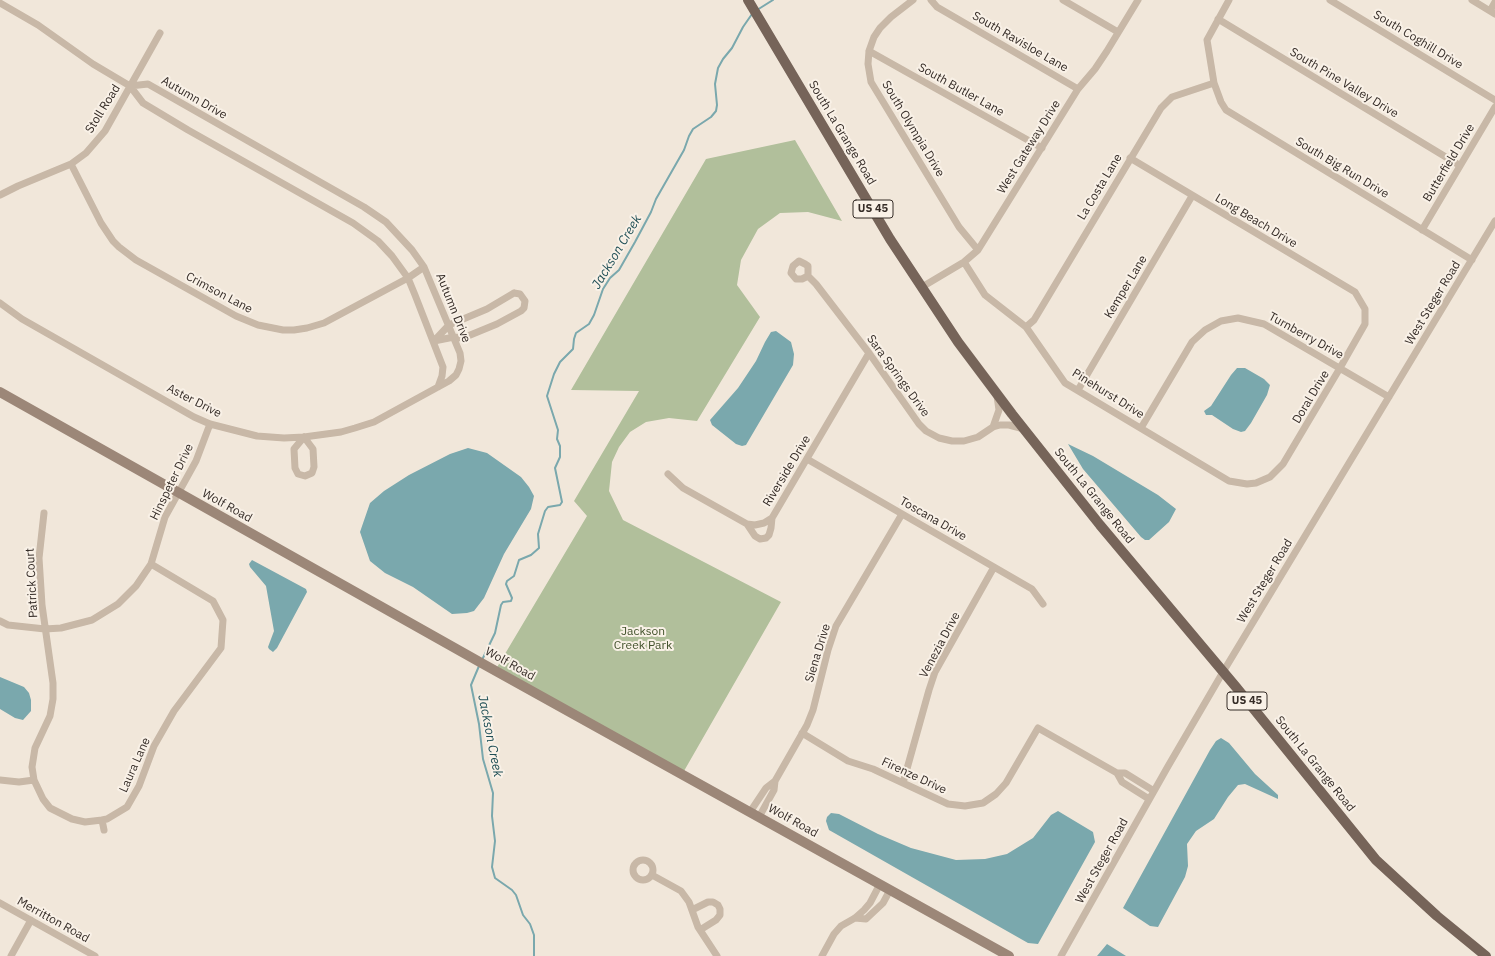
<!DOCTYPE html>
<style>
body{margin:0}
canvas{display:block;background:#f1e7da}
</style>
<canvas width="1495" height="956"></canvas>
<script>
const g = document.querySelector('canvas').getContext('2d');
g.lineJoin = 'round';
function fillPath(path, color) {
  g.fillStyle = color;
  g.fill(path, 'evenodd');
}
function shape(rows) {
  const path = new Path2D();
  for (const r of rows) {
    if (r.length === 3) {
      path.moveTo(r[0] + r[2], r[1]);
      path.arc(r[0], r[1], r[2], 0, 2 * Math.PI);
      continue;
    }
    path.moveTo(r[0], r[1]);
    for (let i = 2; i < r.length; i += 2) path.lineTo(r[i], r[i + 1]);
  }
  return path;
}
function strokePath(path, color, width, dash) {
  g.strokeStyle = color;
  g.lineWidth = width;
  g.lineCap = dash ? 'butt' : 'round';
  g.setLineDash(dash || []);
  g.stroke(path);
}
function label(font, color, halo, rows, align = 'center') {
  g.font = font + ' "IBM Plex Sans",sans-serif';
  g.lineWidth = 4;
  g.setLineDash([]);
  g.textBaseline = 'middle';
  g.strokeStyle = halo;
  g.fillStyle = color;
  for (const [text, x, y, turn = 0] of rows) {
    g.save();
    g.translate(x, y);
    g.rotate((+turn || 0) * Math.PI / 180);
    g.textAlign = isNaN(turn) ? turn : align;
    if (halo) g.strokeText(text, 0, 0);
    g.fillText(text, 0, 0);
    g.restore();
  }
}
fillPath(shape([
 [795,140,842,221,808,212,780,213,758,229,741,260,737,285,760,317,697,421,669,418,646,422,630,432,619,447,612,462,609,491,623,520,781,602,684,771,496,669,587,516,574,501,639,391,571,390,706,159]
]), '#b1bf9b');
fillPath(shape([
 [776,331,791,342,794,354,793,365,746,445,742,446,736,444,712,425,710,420,738,388,756,361,765,342,771,332],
 [1237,368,1245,368,1264,379,1270,385,1267,395,1251,423,1245,431,1241,432,1233,429,1212,415,1206,415,1204,411,1211,406,1231,375],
 [1068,444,1093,456,1158,495,1176,509,1169,522,1149,540,1145,540,1141,537,1083,469],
 [468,448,487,453,521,477,529,487,534,496,531,509,504,554,484,598,474,611,467,613,452,614,413,587,385,573,370,561,360,532,370,503,384,491,409,475,450,454],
 [252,560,306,589,307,592,277,648,273,652,269,649,268,647,274,631,266,586,250,567,249,564],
 [0,677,24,687,29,693,31,700,31,711,23,720,15,718,0,709],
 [1221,738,1229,743,1255,774,1278,795,1278,799,1245,784,1238,785,1228,797,1214,819,1196,831,1187,844,1188,866,1185,877,1158,927,1150,926,1123,908,1210,750,1216,741],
 [1058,811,1093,832,1095,842,1038,944,1028,943,829,830,826,821,827,817,831,813,839,814,878,834,911,848,956,860,985,859,1007,854,1033,838,1051,815],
 [1107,944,1126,956,1097,956]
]), '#7aa8ad');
strokePath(shape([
 [757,10,773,0],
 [482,660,495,633,501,605,503,602,511,601,512,598,506,584,507,581,514,576,519,560,531,555,539,548,538,534,545,511,548,507,560,505,562,502,555,468,560,457,560,446,557,439,558,430,547,396,554,374,560,362,573,349,574,339,576,333,589,324,594,315,603,289,610,278,619,270,635,242,651,212,656,199,684,150,689,136,693,129,711,117,716,111,717,105,715,84,718,68,723,59,732,48,743,27,752,14],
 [479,666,471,685,479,724,483,759,493,793,492,816,495,841,492,867,495,878,512,890,516,895,523,915,530,924,534,935,534,956]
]), '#7aa8ad', 2);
strokePath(shape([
 [913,0,891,17,880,28,874,37,869,51,868,64,871,82,959,227,978,250],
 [931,0,937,7,1078,89],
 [1063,0,1118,32],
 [1229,0,1207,40,1214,83,1221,102,1226,110,1472,260],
 [1330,0,1495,100],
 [1472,0,1495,14],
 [0,3,38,25,93,64,130,86,143,103,188,130,353,223,378,241,392,256,408,278,415,295,443,367,442,376,438,387],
 [1490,11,1495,2],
 [1218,19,1459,165],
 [869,51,1042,148],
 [71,164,101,223,113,241,119,247,136,260,236,316,258,325,283,330,294,330,307,328,324,323,408,278,424,267],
 [0,195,18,186,71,164,86,153,105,131,160,33],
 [1422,230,1495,107],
 [964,262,985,295,1026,327,1065,383,1229,481,1247,484,1256,483,1270,477,1283,464,1340,368,1365,324,1365,309,1355,292,1130,158],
 [808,276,802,279,796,279,791,273,793,266,799,261,805,264,808,266,808,276,816,284,869,353,919,424,926,431,939,438,952,441,964,441,978,437,993,427,1000,425,1009,425,1024,429],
 [922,287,964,262,978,250,1078,89,1095,69,1107,51,1138,0],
 [514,293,520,294,525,301,524,308,521,311,497,324,463,338,454,337,434,341,449,325,487,309,514,293],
 [0,303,22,319,194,417,210,424,257,436,284,438,304,437,341,432,355,428,374,422,449,381,456,375,459,369,461,361,460,353,424,267,412,250,386,222,364,207,148,84,130,86],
 [1026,327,1034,320,1161,108,1172,97,1214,83],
 [1078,390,1192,196],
 [993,427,999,410,997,396],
 [1141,428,1192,342,1205,330,1221,321,1238,318,1264,324,1389,397],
 [304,437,313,449,314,467,312,473,305,476,298,474,295,468,294,449,304,437],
 [807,459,1032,589,1043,604],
 [668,474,683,488,747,524,755,525,764,523,772,518,869,353],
 [44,513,39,558,42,605,53,683,53,699,50,716,35,748,32,767,34,780,43,799,50,808,72,819,85,822,102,820,107,819,127,807,139,786,154,746,174,711,221,648,223,620,213,601,151,564],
 [747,524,755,536,760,539,766,538,769,535,771,528,772,518],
 [0,621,8,625,45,629,61,628,92,620,118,604,136,586,151,564,165,517,196,461,210,424],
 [802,733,848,761,873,769,948,804,965,806,983,803,996,794,1006,783,1038,728,1117,773,1122,782,1149,799],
 [1117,773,1125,773,1154,791],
 [0,780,19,782,34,780],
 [903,783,929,690,935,672,994,567],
 [750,812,766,788,775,781],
 [759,817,774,790,775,781,807,725,813,710,828,650,836,626,902,514],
 [102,820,104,830],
 [643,870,10],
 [652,875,681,891,689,902,698,927,717,956],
 [0,903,95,956],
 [692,910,708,902,713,902,718,905,720,909,720,915,716,920,700,930],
 [855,918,866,919,883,903,890,890],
 [11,956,31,920],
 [822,956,834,934,841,926,855,918,864,910,870,903,880,884],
 [1061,956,1167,768,1223,672,1495,221]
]), '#c8b8a7', 7);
strokePath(shape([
 [0,392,485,665,1009,956]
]), '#9c8778', 10);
strokePath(shape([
 [748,0,890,239,958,342,1012,414,1100,525,1236,687,1376,860,1437,916,1486,956]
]), '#766459', 10);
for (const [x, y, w] of [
 [873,209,40],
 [1247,701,40]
]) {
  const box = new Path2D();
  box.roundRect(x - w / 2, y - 9, w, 18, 3);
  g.fillStyle = '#f9f1e7';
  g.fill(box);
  strokePath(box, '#352c27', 1);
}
label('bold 11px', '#352c27', null, [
 ["US 45",873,209],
 ["US 45",1247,701]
]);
label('12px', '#352c27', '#f9f1e7', [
 ["South Coghill Drive",1418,40,31],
 ["South Ravisloe Lane",1020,42,30],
 ["South Pine Valley Drive",1344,83,31],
 ["South Butler Lane",961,90,29],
 ["Autumn Drive",194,98,30],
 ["Stoll Road",103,109,-58],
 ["South Olympia Drive",913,129,59],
 ["South La Grange Road",842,133,59],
 ["West Gateway Drive",1029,147,-58],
 ["Butterfield Drive",1449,163,-59],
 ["South Big Run Drive",1342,168,31],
 ["La Costa Lane",1100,187,-59],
 ["Long Beach Drive",1256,221,31],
 ["Kemper Lane",1126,287,-59],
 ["Crimson Lane",219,293,28],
 ["West Steger Road",1433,303,-59],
 ["Autumn Drive",453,308,68],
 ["Turnberry Drive",1306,336,29],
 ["Sara Springs Drive",898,376,54],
 ["Pinehurst Drive",1108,394,32],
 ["Doral Drive",1311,397,-59],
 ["Aster Drive",194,401,27],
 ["Riverside Drive",787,471,-59],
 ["Hinspeter Drive",172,482,-64],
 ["South La Grange Road",1094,496,51],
 ["Wolf Road",227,506,29],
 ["Toscana Drive",933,519,30],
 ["West Steger Road",1265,581,-59],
 ["Patrick Court",32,583,-93],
 ["Venezia Drive",940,645,-62],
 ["Siena Drive",818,653,-73],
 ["Wolf Road",510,664,29],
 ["South La Grange Road",1315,764,51],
 ["Laura Lane",135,765,-66],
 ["Firenze Drive",914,776,25],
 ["Wolf Road",793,821,29],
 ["West Steger Road",1102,861,-61],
 ["Merritton Road",53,920,29]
]);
label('12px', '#42522c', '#f9f1e7', [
 ["Jackson",643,632],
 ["Creek Park",643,646]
]);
label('italic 13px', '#1e4e55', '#f9f1e7', [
 ["Jackson Creek",617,252,-59],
 ["Jackson Creek",490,736,79]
]);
</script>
